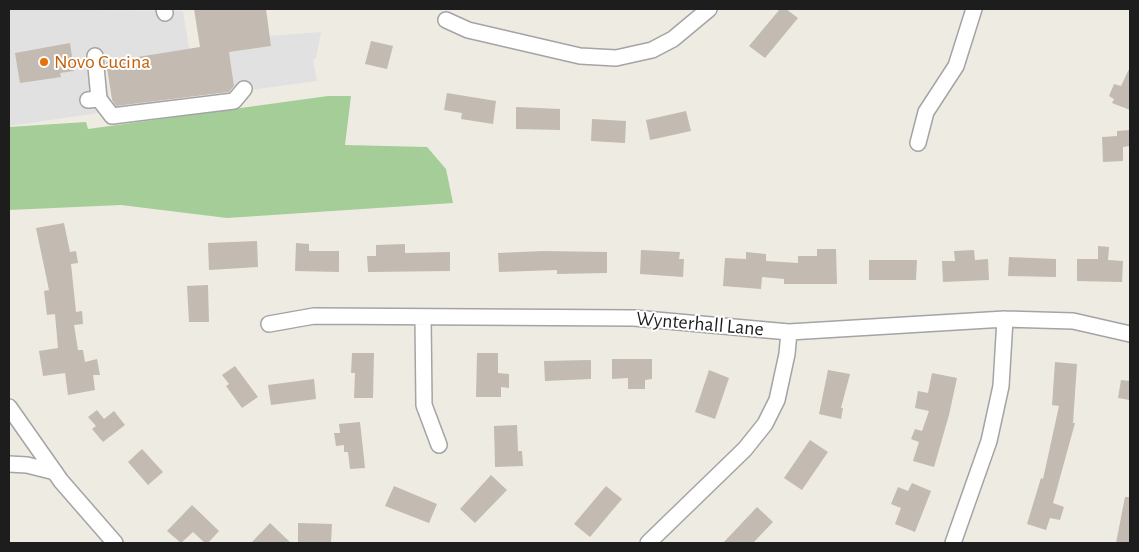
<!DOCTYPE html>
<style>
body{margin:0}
#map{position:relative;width:1139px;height:552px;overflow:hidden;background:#eeebe3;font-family:"Alegreya Sans",sans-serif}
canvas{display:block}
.frame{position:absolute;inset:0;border:10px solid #1d1d1d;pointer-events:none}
</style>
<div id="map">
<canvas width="1139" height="552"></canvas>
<div class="frame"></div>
</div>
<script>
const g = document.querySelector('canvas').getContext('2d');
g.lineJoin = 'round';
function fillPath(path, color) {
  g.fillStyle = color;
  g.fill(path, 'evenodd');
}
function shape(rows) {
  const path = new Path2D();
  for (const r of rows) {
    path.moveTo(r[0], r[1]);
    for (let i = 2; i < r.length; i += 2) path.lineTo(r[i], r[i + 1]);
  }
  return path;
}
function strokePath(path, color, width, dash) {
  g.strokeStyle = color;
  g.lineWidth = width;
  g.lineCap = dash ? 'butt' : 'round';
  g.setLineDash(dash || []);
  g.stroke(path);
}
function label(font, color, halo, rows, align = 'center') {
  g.font = font + ' "Alegreya Sans",sans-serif';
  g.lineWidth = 4;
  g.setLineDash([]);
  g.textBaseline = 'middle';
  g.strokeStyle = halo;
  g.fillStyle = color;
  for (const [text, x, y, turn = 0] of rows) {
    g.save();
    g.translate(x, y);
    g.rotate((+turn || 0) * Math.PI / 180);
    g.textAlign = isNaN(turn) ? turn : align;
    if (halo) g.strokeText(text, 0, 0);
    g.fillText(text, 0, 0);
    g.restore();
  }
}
fillPath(shape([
 [328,96,351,96,345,145,427,147,446,169,453,203,227,218,121,205,9,210,9,127,86,122,88,129]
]), '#a4cd98');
fillPath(shape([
 [9,9,183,11,189,49,104,62,112,111,9,126],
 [321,32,316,58,313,60,317,81,235,92,229,52,271,46,270,36]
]), '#e1e1e1');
fillPath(shape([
 [194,9,266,9,271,46,229,52,234,86,229,92,116,106,112,100,106,62,200,47],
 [780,9,786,9,798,18,765,58,749,46],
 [371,41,393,46,387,69,365,64],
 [70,43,74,71,60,73,61,77,20,83,15,53],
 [1130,67,1130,110,1112,103,1114,99,1109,96,1114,84,1121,86],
 [447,93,496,101,493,124,461,119,462,113,444,110],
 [516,107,560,109,560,130,516,129],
 [686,111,691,131,650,140,646,120],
 [592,119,626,121,625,143,591,141],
 [1130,130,1130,146,1123,147,1123,161,1103,162,1102,137,1117,136,1117,131],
 [64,223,70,252,76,251,78,263,71,264,76,312,82,311,83,324,74,325,78,350,83,350,85,362,97,359,100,375,93,375,95,390,68,395,65,373,43,376,39,351,58,348,55,314,47,315,44,291,49,290,36,228],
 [257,241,258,267,209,270,208,243],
 [296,243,309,244,309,251,339,251,339,272,295,271],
 [405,244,405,253,450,252,450,271,368,272,367,256,376,256,376,245],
 [1098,246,1109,247,1108,260,1123,261,1122,282,1077,281,1077,259,1098,259],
 [817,249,836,249,837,284,784,284,784,279,762,277,761,289,723,286,725,258,746,259,746,252,766,254,766,261,798,263,798,256,817,256],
 [641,250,680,252,679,259,684,259,683,277,640,274],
 [974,250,975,260,988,259,989,280,943,282,942,261,955,261,954,251],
 [543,251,607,252,607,273,557,274,557,270,499,272,498,253],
 [1009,257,1056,259,1056,277,1008,276],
 [869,260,917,260,916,280,869,280],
 [208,285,209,322,189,322,187,286],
 [352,353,374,353,373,398,354,398,355,373,351,373],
 [477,353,498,353,498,373,509,374,509,388,501,387,501,397,476,397],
 [612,359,652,359,652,379,645,380,645,389,628,389,628,378,612,379],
 [591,360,591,379,545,381,544,361],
 [1055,362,1077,364,1073,423,1075,423,1053,503,1064,507,1060,520,1050,518,1046,530,1027,524,1041,478,1043,479,1059,406,1052,405],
 [235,366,258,397,242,408,226,386,229,384,222,375],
 [709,370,729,378,715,419,695,412],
 [828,370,850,374,841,408,843,408,841,419,819,414],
 [932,373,957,378,949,415,934,467,913,461,919,442,911,439,915,429,922,431,929,411,915,408,918,391,928,393],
 [314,379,316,399,271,405,268,385],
 [1121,380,1130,381,1130,400,1118,398],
 [97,410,104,419,114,411,125,425,103,442,92,429,96,426,88,417],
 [360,422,365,468,350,469,348,452,344,452,344,445,336,446,334,433,340,433,339,424],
 [517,425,518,451,522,451,523,466,495,467,494,426],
 [810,440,828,452,802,490,784,478],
 [142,449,163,472,148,485,128,462],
 [491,475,507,490,475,523,460,509],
 [912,483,931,491,915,532,895,524,901,508,891,504,898,487,908,491],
 [394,486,437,504,429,523,385,506],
 [606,486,622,499,590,537,574,524],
 [1125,497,1130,497,1130,543,1116,543],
 [192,505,219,531,208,543,205,543,193,532,181,543,167,531],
 [757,507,773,522,753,543,723,543],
 [270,523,291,543,251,543],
 [298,523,332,524,331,543,298,543]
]), '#c3bab2');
const minor = shape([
 [164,9,165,13],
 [446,20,468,30,580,56,616,58,652,50,673,39,709,9],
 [99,99,112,116,234,101,244,89],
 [88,100,99,99,95,56],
 [918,143,926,112,956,66,974,9],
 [423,317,424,405,439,445],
 [269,324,314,316,634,318,789,332,1005,319,1073,321,1130,334],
 [9,407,61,481,115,543],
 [9,464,27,465,55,472],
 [648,543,745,449,765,424,777,400,787,354,789,332],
 [953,543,989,441,1001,386,1005,319]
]);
strokePath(minor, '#a4a4a4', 18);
strokePath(minor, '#fff', 15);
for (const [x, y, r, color] of [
 [44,62,5,"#e8710a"]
]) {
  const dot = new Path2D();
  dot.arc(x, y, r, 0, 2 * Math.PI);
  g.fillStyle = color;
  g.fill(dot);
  strokePath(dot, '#fff', 2);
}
label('20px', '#c56008', '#fff', [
 ["Novo Cucina",54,62]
], 'left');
label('20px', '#1d1d1d', '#fff', [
 ["Wynterhall Lane",700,324,5]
]);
</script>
